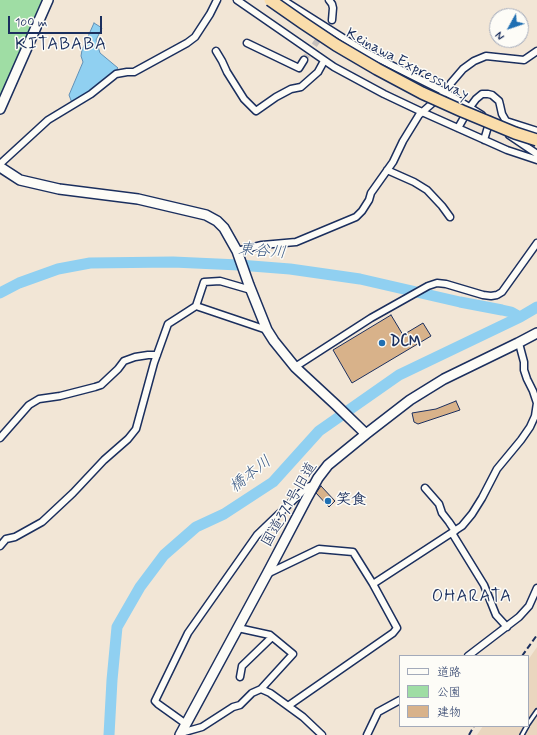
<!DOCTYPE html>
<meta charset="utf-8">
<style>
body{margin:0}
#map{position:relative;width:537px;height:735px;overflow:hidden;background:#f2e6d6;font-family:Mynerve,"Klee One",sans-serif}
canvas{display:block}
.legend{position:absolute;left:399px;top:655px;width:130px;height:72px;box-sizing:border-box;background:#fdfcf7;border:1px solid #a3aaba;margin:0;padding:5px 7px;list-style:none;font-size:12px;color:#1b2f5e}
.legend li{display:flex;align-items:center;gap:8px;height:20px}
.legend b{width:20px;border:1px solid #a3aaba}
.north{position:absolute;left:489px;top:8px;width:40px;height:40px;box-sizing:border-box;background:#fdfcf7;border:1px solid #a3aaba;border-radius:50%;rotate:230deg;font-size:11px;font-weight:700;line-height:16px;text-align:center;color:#1b2f5e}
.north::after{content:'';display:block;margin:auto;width:14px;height:18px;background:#1f6fb2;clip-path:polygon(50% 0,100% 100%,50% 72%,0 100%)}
.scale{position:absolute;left:8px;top:16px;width:94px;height:18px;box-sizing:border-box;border:2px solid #1b2f5e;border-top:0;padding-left:5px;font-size:12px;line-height:14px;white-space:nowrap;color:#1b2f5e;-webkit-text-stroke:3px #fdfcf7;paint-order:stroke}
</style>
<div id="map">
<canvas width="537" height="735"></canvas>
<ul class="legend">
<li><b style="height:5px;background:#fdfcf7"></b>道路</li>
<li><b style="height:11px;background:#9fdda4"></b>公園</li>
<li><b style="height:11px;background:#d8b28a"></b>建物</li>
</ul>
<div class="north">N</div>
<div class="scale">100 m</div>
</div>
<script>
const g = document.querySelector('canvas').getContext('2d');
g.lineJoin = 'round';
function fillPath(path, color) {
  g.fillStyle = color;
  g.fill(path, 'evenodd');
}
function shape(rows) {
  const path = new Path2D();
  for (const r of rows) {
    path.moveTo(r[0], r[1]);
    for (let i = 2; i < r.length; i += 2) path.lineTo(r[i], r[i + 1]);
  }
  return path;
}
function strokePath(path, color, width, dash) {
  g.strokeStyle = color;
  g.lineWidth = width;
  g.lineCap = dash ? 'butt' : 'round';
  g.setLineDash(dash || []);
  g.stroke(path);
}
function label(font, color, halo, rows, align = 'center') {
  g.font = font + ' Mynerve,"Klee One",sans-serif';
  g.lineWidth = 3;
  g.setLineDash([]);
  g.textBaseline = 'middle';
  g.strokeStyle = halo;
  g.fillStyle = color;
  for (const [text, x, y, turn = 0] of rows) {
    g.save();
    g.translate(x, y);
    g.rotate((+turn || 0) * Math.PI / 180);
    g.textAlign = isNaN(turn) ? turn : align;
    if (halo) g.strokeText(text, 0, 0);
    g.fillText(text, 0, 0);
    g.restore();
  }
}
fillPath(shape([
 [537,647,537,735,477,735,483,726,528,726,528,660]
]), '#ead6bf');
fillPath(shape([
 [0,0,42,0,0,96]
]), '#9fdda4');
const water = shape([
 [94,23,102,28,96,40,100,53,118,68,93,90,72,103,69,95,83,62,81,56,82,50,94,23]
]);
fillPath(water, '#90d0f1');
strokePath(water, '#6190b6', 1);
strokePath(shape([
 [0,293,19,283,58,269,90,263,173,262,239,265,290,269,360,279,460,302,502,310,511,312,520,317],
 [109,735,112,680,117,627,140,587,164,555,196,527,224,514,273,482,319,431,399,375,520,317,537,307]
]), '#90d0f1', 11);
const building = shape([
 [391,315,403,335,423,323,431,336,352,383,333,350,391,315],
 [456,401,460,410,418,424,414,422,412,413,436,409,456,401],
 [321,486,335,501,329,507,316,493,321,486]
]);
fillPath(building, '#d8b28a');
strokePath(building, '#1b2f5e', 1);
strokePath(shape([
 [304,60,332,20]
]), '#c7c1be', 6, [6, 3]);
const lane = shape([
 [528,724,537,711],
 [522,735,527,726]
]);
const street = shape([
 [237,0,334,67,384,94,422,112,507,150,537,160],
 [283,0,367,53,445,92,482,115],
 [329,0,332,4,333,8,332,20],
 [247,43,299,68,304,60],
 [216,51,222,61,227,72,244,99,256,111,276,97,291,89,301,87,318,72,324,61],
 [458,128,470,107,476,99,482,94,488,94,492,95,499,101,500,105,502,114,506,121,537,131],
 [509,135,537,154],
 [484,140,490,120],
 [0,164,48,120,91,94,116,74,127,72,134,72,187,43,195,37,210,14,217,0],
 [387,170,414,182,427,190,442,206,450,217],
 [237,251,262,245,296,242,356,217,362,211,369,200,371,193,393,162,403,141,419,115,445,92,451,83,463,69,474,61,486,56,524,60,537,51],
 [196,306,204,282,220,281,251,290],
 [295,367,371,318,428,286,437,283,446,284,483,295,491,296,497,295,502,292,537,243],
 [0,438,29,405,39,399,60,396,95,387,101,385,118,369,124,361,135,357,148,355,157,355],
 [425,488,439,504,442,513,449,522,455,531],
 [452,533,484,585,496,615,507,627],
 [0,546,6,539,15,537,42,522,73,493,104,460,128,439,136,429,154,363,168,324,179,317,196,306,267,330],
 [267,574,319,549,353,552,373,584,397,628,393,633,288,706],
 [373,584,462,526,472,514,482,498,497,469,521,440,530,427,535,416,537,403,533,391,527,379,524,370,524,362,520,347,518,343],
 [238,628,270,635,293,654,261,689],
 [468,656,519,617,529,606,537,588],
 [240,677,242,666,272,637],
 [186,724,158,704,155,701,188,633,257,535,307,487,314,485],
 [181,733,202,727,233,707,240,705,252,693,261,689,270,693,303,717,322,735],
 [367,735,378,712,400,700]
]);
const secondary = shape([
 [0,109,48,0],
 [0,167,20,180,59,189,138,199,206,215,217,221,224,228,237,251,249,285,267,330,274,341,295,367,336,405,366,434],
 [180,735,267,574,307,498,318,478,328,465,366,434,410,400,444,379,518,343,537,333]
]);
strokePath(lane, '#1b2f5e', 6);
strokePath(street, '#1b2f5e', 9);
strokePath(secondary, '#1b2f5e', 12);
strokePath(lane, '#fdfcf7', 3);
strokePath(street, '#fdfcf7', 6);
strokePath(secondary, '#fdfcf7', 9);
strokePath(shape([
 [522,656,537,635],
 [469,735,474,726]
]), '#1b2f5e', 2, [6, 3]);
const highwayBridge = shape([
 [270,0,303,23,336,45,377,69,422,93,462,111,515,133,537,140]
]);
strokePath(highwayBridge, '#1b2f5e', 14, []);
strokePath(highwayBridge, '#faddab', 11);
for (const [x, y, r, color] of [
 [382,343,4,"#1f6fb2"],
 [328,501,4,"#1f6fb2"]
]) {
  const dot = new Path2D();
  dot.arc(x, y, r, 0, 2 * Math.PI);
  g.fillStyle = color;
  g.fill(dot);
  strokePath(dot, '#fdfcf7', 1.5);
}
label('15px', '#1b2f5e', '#fdfcf7', [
 ["Keinawa Expressway",407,65,28],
 ["国道371号旧道",290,505,-60]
]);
label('bold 15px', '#1b2f5e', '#fdfcf7', [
 ["DCM",390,343],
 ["笑食",336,501]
], 'left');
label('italic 16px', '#385783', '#fdfcf7', [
 ["東谷川",262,252,5],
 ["橋本川",251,475,-38]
]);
g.letterSpacing = '1px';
label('17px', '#1b2f5e', '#fdfcf7', [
 ["KITABABA",61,45],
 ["OHARATA",472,597]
]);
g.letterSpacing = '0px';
</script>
